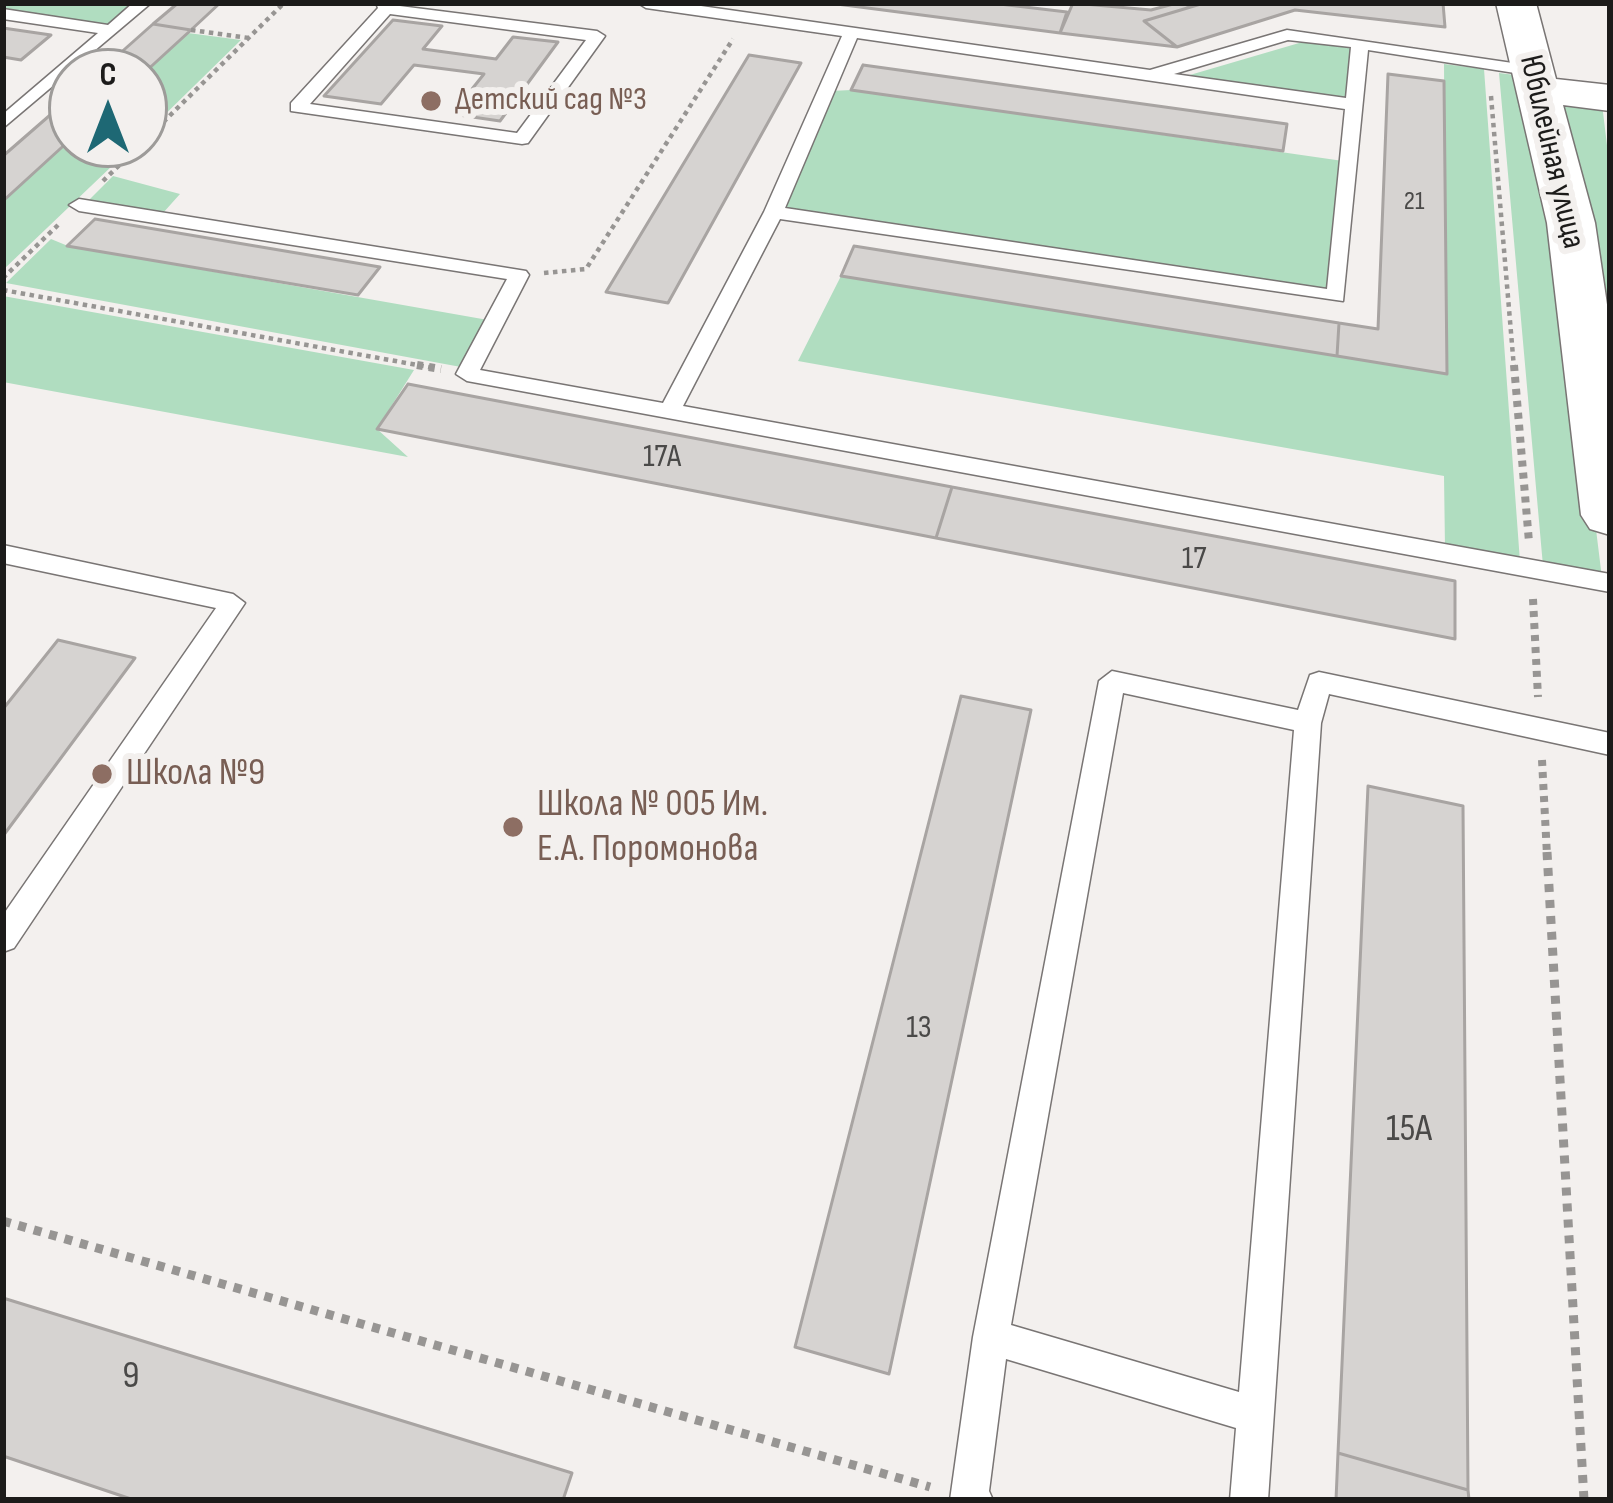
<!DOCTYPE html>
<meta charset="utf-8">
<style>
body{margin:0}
#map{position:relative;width:1613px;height:1503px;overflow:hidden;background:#f3f0ee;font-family:"Sofia Sans Condensed",sans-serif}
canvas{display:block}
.frame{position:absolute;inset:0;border:6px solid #1c1b1a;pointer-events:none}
.north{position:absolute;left:48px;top:48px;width:120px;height:120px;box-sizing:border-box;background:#f3f0ee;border:3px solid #9d9b99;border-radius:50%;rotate:0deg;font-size:33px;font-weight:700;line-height:48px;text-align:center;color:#1c1b1a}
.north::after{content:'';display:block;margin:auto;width:42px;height:54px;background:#1e6874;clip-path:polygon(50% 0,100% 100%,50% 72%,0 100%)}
</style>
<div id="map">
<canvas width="1613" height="1503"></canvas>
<div class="frame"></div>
<div class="north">С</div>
</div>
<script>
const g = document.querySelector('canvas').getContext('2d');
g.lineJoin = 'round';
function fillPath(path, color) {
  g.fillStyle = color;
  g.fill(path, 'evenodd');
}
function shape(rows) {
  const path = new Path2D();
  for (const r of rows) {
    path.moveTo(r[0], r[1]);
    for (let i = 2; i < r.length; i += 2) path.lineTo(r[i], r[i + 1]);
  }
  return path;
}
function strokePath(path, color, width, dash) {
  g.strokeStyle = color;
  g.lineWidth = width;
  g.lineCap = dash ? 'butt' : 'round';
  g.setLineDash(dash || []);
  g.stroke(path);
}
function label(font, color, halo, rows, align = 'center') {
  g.font = font + ' "Sofia Sans Condensed",sans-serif';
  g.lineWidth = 12;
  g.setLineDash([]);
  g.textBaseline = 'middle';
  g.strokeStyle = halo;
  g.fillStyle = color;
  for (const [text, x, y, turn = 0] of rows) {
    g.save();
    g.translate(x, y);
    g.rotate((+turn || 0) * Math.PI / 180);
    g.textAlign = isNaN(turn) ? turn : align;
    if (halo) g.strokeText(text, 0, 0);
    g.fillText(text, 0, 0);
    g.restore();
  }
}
fillPath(shape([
 [3,3,139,3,110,28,3,11],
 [188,33,241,40,144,135,144,73],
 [1306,41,1352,48,1348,98,1183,77],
 [1444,64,1484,69,1520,562,1445,548,1444,476,798,361,841,276,1446,374],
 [1499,73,1523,76,1558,221,1602,578,1543,566],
 [851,90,1343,161,1329,292,781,209,831,91],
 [1555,99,1602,104,1610,170,1610,375],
 [72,138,72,144,135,144,3,270,3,201],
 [113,176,180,194,163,213,88,201],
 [51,239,68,246,488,320,461,367,6,283],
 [3,296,414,370,377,429,408,457,3,382]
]), '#b0ddc0');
const building = shape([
 [178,3,220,3,191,30,153,24,178,3],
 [829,3,991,3,1067,12,1060,33,829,3],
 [1073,3,1151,10,1177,3,1194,6,1144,21,1177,47,1060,33,1073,3],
 [1204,3,1443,3,1445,27,1295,10,1177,47,1144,21,1204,3],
 [393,20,442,26,423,49,496,59,513,37,558,42,500,121,452,114,484,74,414,65,381,104,324,96,393,20],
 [153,24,191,30,144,73,99,72,153,24],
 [3,28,51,35,21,60,3,57,3,28],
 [749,55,801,63,668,303,606,292,749,55],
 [863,65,1287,124,1283,151,851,90,863,65],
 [1388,74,1444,81,1447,374,1337,356,1339,323,1378,329,1388,74],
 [72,96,72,138,3,201,3,156,72,96],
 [95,219,380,267,358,295,67,246,95,219],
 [854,246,1339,323,1337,356,841,276,854,246],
 [408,384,952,487,936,538,377,429,408,384],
 [952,487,1455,581,1455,639,936,538,952,487],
 [58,640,135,658,3,836,3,709,58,640],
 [961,696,1031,710,889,1374,795,1347,961,696],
 [1368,786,1463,806,1468,1490,1338,1453,1368,786],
 [3,1298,572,1473,563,1500,134,1500,3,1456,3,1298],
 [1338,1453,1468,1490,1469,1500,1336,1500,1338,1453]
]);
fillPath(building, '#d6d3d1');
strokePath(building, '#a8a4a2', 3);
const service = shape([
 [133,3,151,3,3,128,3,114,98,33,3,19,3,9,108,25,133,3],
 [376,3,597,31,605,36,528,143,522,144,291,111,291,103,378,8,376,3],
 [390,14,586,40,517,133,310,104,390,14],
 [638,3,680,3,1150,70,1287,30,1540,67,1543,71,1534,76,1368,50,1343,301,780,219,683,406,1610,574,1610,592,467,381,456,374,507,279,79,211,69,205,79,199,526,271,529,275,480,370,663,403,764,212,842,36,646,8,638,3],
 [857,38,1345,109,1327,289,785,208,857,38],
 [1288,40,1351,47,1346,98,1174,74,1288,40],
 [3,545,233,594,245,603,14,948,3,952,3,915,216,608,3,563,3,545],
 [1112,671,1298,710,1310,675,1319,672,1610,733,1610,755,1329,694,1321,723,1268,1500,1230,1500,1236,1428,1006,1359,989,1491,993,1500,950,1500,973,1337,1099,681,1112,671],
 [1123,693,1294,730,1239,1392,1011,1325,1123,693]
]);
const tertiary = shape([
 [1496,3,1536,3,1556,79,1610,85,1610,111,1563,105,1595,223,1610,325,1610,535,1590,529,1581,515,1547,223,1496,3]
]);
strokePath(service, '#797574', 3);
strokePath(tertiary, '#797574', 3);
strokePath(shape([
 [1605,3,1610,4],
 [191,30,249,38],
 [1491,96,1514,368],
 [144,141,284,3],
 [103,181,141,144],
 [544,273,586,269,733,39],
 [3,278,58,225],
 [3,290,434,368]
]), '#979593', 4.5, [4.5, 4.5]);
strokePath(shape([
 [417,365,441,369],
 [1514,365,1529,542],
 [1533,599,1538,697],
 [1542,760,1547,855]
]), '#979593', 8, [6, 6]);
strokePath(shape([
 [1547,852,1584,1500],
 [3,1221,930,1487]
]), '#979593', 9, [8, 8]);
fillPath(service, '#fff');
fillPath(tertiary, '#fff');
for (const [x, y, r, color] of [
 [431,101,12,"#8d6e63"],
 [102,774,12,"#8d6e63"],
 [513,827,12,"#8d6e63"]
]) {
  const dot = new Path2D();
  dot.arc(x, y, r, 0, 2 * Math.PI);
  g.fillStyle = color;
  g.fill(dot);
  strokePath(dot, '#f3f0ee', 4.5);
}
label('27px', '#4a4948', null, [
 ["21",1414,202]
]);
label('33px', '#785e54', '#f3f0ee', [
 ["Детский сад №3",455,101]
], 'left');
label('33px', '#1c1b1a', '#f3f0ee', [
 ["Юбилейная улица",1551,152,77]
]);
label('33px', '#4a4948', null, [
 ["17А",662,458],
 ["17",1194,560],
 ["13",919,1029]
]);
label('39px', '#785e54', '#f3f0ee', [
 ["Школа №9",126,774],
 ["Школа № 005 Им.",537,805],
 ["Е.А. Поромонова",537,850]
], 'left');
label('39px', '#4a4948', null, [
 ["15А",1409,1130],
 ["9",131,1377]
]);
</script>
